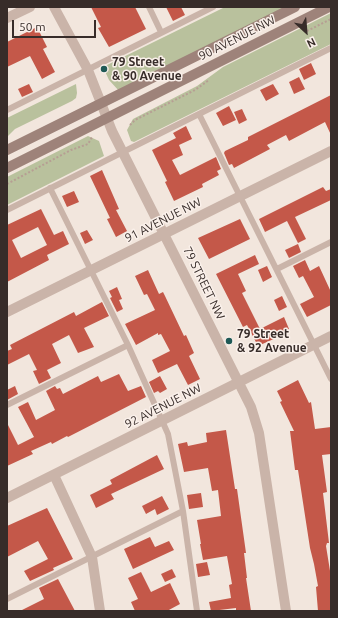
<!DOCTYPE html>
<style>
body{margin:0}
#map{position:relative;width:338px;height:618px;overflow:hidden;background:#f2e6dd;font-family:Ubuntu,sans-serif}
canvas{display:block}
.frame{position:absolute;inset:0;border:8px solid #372c29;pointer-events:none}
.north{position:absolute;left:286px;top:12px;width:40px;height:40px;-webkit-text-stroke:3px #faf0ea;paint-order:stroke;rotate:154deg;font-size:11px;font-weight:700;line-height:16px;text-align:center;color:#372c29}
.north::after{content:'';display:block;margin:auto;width:14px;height:18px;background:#372c29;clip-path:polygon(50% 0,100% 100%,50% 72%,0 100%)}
.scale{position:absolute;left:12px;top:20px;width:84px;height:18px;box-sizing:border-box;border:2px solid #372c29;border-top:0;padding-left:5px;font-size:12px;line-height:14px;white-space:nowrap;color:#372c29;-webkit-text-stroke:3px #faf0ea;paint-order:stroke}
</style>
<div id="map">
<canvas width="338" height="618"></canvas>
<div class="frame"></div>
<div class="north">N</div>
<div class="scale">50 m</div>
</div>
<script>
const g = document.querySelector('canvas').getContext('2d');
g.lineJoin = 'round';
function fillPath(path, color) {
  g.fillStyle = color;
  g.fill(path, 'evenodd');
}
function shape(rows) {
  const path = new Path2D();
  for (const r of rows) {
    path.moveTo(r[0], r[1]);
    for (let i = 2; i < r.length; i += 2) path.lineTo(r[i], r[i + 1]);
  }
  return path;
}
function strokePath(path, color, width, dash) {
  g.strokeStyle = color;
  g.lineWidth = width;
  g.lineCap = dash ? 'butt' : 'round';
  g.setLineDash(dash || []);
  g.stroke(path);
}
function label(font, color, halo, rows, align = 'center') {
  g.font = font + ' Ubuntu,sans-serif';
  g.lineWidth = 3;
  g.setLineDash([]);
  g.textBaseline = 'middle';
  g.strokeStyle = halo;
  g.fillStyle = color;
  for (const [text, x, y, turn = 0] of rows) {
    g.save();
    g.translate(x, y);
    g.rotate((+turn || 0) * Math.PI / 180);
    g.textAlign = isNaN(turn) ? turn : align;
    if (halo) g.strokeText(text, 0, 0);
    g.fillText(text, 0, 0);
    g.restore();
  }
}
fillPath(shape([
 [225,7,287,7,119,91,109,80,103,67],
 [331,13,331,44,134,142,131,141,127,130,133,119,197,86,223,67],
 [76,84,77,93,76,98,72,101,15,129,7,137,7,118],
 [88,136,99,141,104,156,7,205,7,177]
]), '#b9c19d');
fillPath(shape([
 [91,7,135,7,146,29,109,47,98,28,101,27],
 [166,7,181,7,185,15,173,21],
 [37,27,47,47,43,49,55,72,42,79,30,56,7,67,7,42],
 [311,63,316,74,304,80,299,69],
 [299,77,305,89,294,94,289,82],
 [29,84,33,92,22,97,18,89],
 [273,84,279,94,266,101,260,90],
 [331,95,331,135,325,122,289,141,286,135,267,145,270,149,234,168,232,164,229,165,224,153,225,151,248,140,248,137],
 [229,106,236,120,223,126,216,113],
 [242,109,247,120,239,124,234,112],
 [186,126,192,139,179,145,183,155,172,160,180,175,216,157,221,169,217,171,219,175,202,184,203,187,174,201,165,182,167,181,152,150,176,138,173,133],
 [102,170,119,209,116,210,127,231,116,237,107,219,110,218,90,176],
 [323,187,326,191,331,189,331,200,295,217,306,239,298,243,287,221,265,232,259,219],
 [74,191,79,202,67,207,62,196],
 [41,209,54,235,63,231,69,244,47,255,49,260,7,282,7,225],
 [38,227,47,245,21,258,12,240],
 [240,219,250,239,209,259,198,238],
 [87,230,93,240,85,244,80,233],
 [298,244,301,252,289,258,285,250],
 [255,255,259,264,238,274,246,291,242,293,260,329,284,317,289,329,276,335,278,337,258,346,247,325,243,327,216,274],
 [305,260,310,271,319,266,331,292,331,305,307,317,300,304,314,297,303,276,299,278,293,266],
 [267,266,272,277,263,282,258,270],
 [148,270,159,294,163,292,165,296,184,336,186,335,194,353,189,356,200,379,188,385,177,364,158,373,152,360,170,351,161,334,158,335,158,333,136,345,125,324,155,310,147,294,144,295,135,276],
 [117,287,122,299,119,300,123,309,117,312,110,298,112,297,109,291],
 [282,296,287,307,279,311,274,300],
 [102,302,109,316,84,328,94,347,78,353,69,335,52,344,61,363,47,370,51,378,39,384,33,371,37,370,29,354,7,365,7,351,12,349,10,345,74,312,76,316],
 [119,374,128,391,141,386,146,397,68,437,67,436,52,444,51,442,31,451,33,454,7,466,7,423,18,445,34,437,18,407,28,402,36,420,55,410,46,391,55,386,57,389,60,388,63,394,98,376,101,382],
 [160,376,167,389,160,393,158,391,154,393,149,382],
 [298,380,309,403,311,402,315,429,331,427,331,454,322,455,327,492,323,493,329,543,327,543,326,546,331,577,331,611,318,611,316,587,318,586,314,564,310,548,298,470,295,470,290,431,294,431,280,402,282,401,277,391],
 [15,386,18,394,7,400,7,390],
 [226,430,235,489,237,489,246,553,244,553,247,578,246,578,251,611,236,611,236,608,211,611,209,602,231,598,229,585,232,584,227,556,203,560,200,544,201,544,197,520,221,516,218,490,212,491,208,468,184,472,178,444,187,442,188,446,207,442,206,433],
 [157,455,164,469,111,494,114,499,96,508,90,495,112,484,110,480],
 [201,493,203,507,189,509,187,495],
 [162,496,169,509,157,515,155,509,146,514,142,506],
 [47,508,73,559,53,568,54,570,30,581,24,571,48,559,38,541,7,557,7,526],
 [150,537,155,547,169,541,174,550,133,569,124,549],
 [207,562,210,575,198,577,196,564],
 [172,569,176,577,165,582,161,574],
 [141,572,151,592,170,583,180,604,167,611,135,611,131,602,138,599,128,578],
 [58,579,75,611,20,611,44,599,39,588]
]), '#c45849');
strokePath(shape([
 [307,31,331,19],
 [130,125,135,120,195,90,209,80],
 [7,184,71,150,88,144,92,137]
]), '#b69e93', 2, [2, 2]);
strokePath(shape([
 [149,7,161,32],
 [7,110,213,7],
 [199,114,331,379],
 [50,188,128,345,168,434,183,511,197,611],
 [7,210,331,48],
 [277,269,331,242],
 [7,405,128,345],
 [7,599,183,511]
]), '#cab4a9', 6);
strokePath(shape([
 [7,18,30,7],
 [7,312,331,151],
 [54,475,92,557,100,611],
 [7,498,331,336]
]), '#cab4a9', 10);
strokePath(shape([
 [54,7,88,70,112,131,251,407,259,433,286,611]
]), '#cab4a9', 10);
strokePath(shape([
 [7,150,295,7],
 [7,168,329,7]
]), '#9e837a', 10);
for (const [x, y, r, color] of [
 [104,69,4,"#1f5956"],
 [229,341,4,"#1f5956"]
]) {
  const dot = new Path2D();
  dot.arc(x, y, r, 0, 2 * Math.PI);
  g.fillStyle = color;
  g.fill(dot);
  strokePath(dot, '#faf0ea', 1.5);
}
label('12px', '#372c29', '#faf0ea', [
 ["90 AVENUE NW",237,38,-27],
 ["91 AVENUE NW",163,220,-27],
 ["79 STREET NW",204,283,64],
 ["92 AVENUE NW",163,406,-27]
]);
label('bold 12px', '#372c29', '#faf0ea', [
 ["79 Street",112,62],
 ["& 90 Avenue",112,76],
 ["79 Street",237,334],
 ["& 92 Avenue",237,348]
], 'left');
</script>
